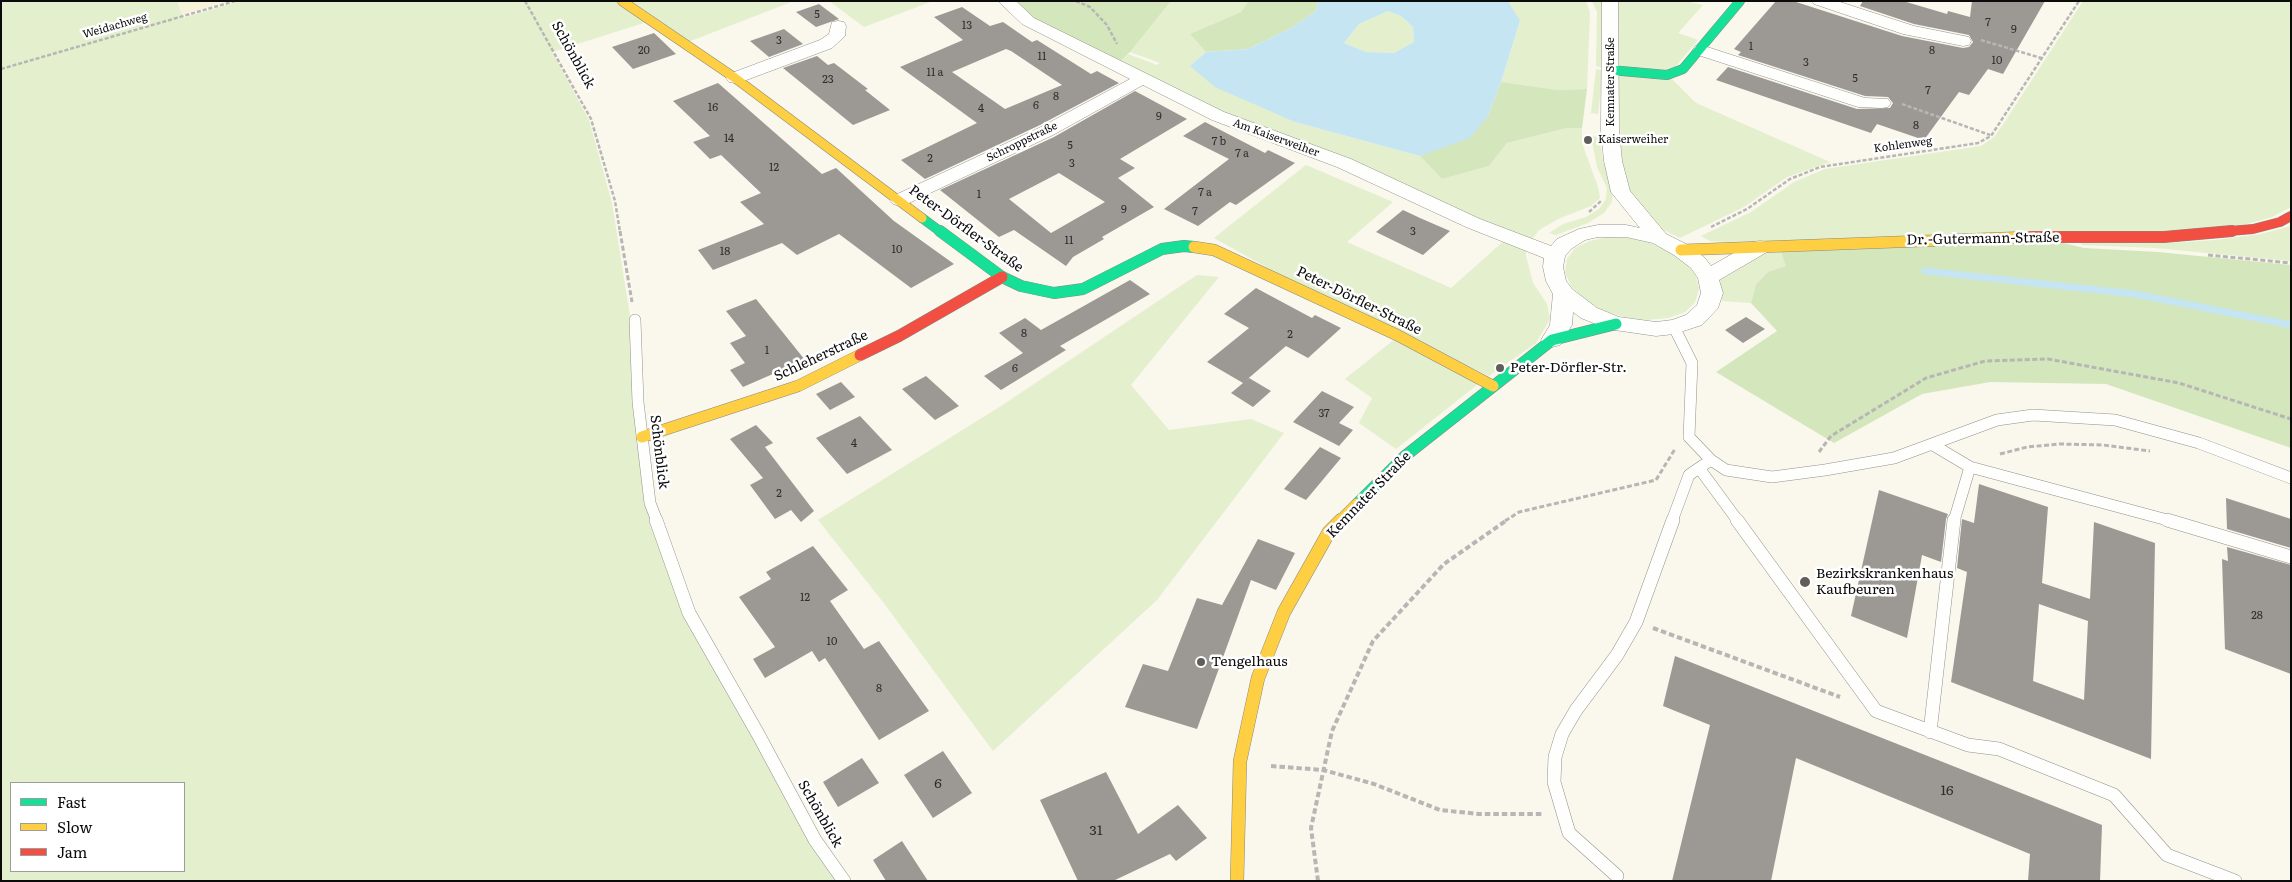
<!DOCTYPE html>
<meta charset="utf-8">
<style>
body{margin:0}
#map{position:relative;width:2292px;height:882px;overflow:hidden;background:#faf7ed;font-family:Literata,serif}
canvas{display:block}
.frame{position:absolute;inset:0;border:2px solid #0b0b0b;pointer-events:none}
.legend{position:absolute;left:10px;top:782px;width:175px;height:90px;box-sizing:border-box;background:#fff;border:1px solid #9d9d9d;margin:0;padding:6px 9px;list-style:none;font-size:15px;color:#0b0b0b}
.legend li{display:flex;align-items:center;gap:10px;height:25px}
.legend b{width:25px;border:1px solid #9d9d9d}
</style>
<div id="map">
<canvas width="2292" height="882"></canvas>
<div class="frame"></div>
<ul class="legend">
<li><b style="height:6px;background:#16e098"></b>Fast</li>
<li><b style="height:6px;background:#ffcf43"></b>Slow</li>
<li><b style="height:6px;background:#f24e42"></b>Jam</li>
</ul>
</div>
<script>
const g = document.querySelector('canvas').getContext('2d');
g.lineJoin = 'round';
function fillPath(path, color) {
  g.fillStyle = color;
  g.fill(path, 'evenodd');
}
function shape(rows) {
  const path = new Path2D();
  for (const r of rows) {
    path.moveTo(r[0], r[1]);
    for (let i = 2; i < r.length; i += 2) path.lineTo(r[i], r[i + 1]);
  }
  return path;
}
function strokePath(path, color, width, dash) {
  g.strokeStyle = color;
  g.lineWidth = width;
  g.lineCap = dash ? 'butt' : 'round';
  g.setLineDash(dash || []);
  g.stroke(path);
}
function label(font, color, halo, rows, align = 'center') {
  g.font = font + ' Literata,serif';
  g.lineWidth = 5;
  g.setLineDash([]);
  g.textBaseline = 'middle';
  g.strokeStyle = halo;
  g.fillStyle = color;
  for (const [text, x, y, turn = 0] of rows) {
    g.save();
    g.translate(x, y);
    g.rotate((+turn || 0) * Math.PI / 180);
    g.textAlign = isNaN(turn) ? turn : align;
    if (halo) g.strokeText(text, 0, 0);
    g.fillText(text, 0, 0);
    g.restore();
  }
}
fillPath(shape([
 [177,1,229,1,182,15]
]), '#f7f3da');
fillPath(shape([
 [1,1,177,1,183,18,240,1,618,1,650,21,552,52,589,120,612,203,631,322,633,403,637,439,685,617,836,881,1,881],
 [11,783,184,783,184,871,11,871],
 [628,1,794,1,688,42],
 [829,1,933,1,864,27],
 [1171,1,1249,1,1241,12,1190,34,1206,52,1190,66,1295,122,1420,156,1442,179,1489,166,1507,143,1567,128,1582,128,1582,143,1598,187,1600,198,1591,206,1558,219,1539,230,1529,243,1271,134,1117,64,1128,54,1157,65,1160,63,1130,52],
 [1508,1,1586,1,1590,12,1587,89,1558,90,1501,82,1520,22],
 [1592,1,1605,1,1603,68,1596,66,1597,12],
 [1616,1,1685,1,1703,5,1678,33,1698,40,1676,66,1662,71,1616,66],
 [2083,1,2291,1,2291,207,2272,217,2247,224,2199,230,1727,242,1710,241,1701,236,1751,212,1794,182,1825,169,1981,146,1994,137,2004,123],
 [1388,11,1401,16,1413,27,1414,42,1394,53,1366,52,1344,43,1359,24],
 [1596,69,1603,70,1598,114,1591,113],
 [1617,73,1672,79,1696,103,1830,162,1787,177,1744,207,1680,238,1662,229,1629,191,1622,161],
 [1591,136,1599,137,1603,160,1613,191,1612,202,1604,213,1588,223,1556,235,1549,233,1563,224,1586,217,1599,209,1606,199,1607,188,1597,167],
 [1306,165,1393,202,1347,242,1451,288,1506,239,1526,247,1526,256,1533,283,1547,304,1550,319,1536,343,1489,376,1277,273,1214,238],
 [2291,226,2291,261,2155,248,2082,245,2080,242,2171,243,2215,240,2261,234],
 [1608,237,1629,238,1650,243,1670,251,1685,262,1696,276,1699,289,1695,302,1685,312,1668,318,1647,320,1624,317,1602,310,1584,299,1571,286,1565,272,1567,259,1575,248,1590,241],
 [1781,252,1787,266,1768,272,1756,284,1751,303,1722,301,1720,280,1764,253],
 [1197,275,1219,277,1131,385,1169,430,1251,419,1284,433,1157,600,993,751,883,602,818,520,1001,406],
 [1395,339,1478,384,1396,449,1359,423,1372,398,1345,379]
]), '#e3efcd');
fillPath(shape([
 [1013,1,1171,1,1130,52,1117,64,1033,19],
 [1249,1,1318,1,1316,11,1293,27,1248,49,1206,52,1190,34,1241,12],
 [1501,82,1558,90,1587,89,1582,128,1567,128,1507,143,1489,166,1442,179,1420,156,1435,149,1488,116],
 [2059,242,2084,248,2158,252,2291,265,2291,448,2106,384,1990,382,1922,394,1834,443,1716,372,1777,331,1751,303,1756,284,1768,272,1786,266,1781,252,1857,247]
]), '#d4e6bc');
fillPath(shape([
 [1318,1,1508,1,1520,21,1501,82,1488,116,1470,138,1420,156,1295,122,1215,87,1190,66,1206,52,1248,49,1293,27,1316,11],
 [1388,11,1401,16,1413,27,1414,42,1394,53,1366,52,1344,43,1359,24]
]), '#c5e5f3');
strokePath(shape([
 [1925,271,2135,294,2291,325]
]), '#c5e5f3', 7);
fillPath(shape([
 [1776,1,1793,1,1902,36,1963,48,1969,47,1973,42,1969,35,1914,24,1860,6,1863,1,1903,1,1947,14,1948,11,1970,17,1972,1,2045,1,2003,74,1988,69,1969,95,1959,92,1924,140,1877,124,1871,133,1716,80,1728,67,1857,109,1890,108,1893,103,1888,97,1865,96,1738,55,1741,52,1734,49],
 [819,4,839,19,816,27,796,12],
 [962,7,990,26,1003,22,1032,42,1037,40,1091,74,1097,71,1119,83,1040,125,925,179,901,160,977,123,900,67,963,40,934,17],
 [1006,49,1011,51,1062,85,1005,109,952,72],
 [784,29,803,44,769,57,750,41],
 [654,33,676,54,633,69,612,47],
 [817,56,828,65,834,63,868,89,865,90,890,110,853,125,783,68],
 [718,83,822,174,836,168,894,221,954,264,911,288,839,234,797,255,782,243,713,270,698,250,764,224,740,202,761,193,721,155,710,159,693,142,710,136,673,101],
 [1135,91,1187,119,1120,159,1135,168,1118,178,1154,207,1102,237,1104,239,1073,257,1066,266,1014,230,999,237,940,190,1054,137],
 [1059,173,1105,202,1051,233,1009,199],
 [1205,122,1265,153,1268,150,1295,163,1236,205,1230,202,1198,226,1164,209,1229,159,1183,136],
 [1403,210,1420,218,1450,231,1423,255,1376,232],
 [1130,280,1150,294,1060,346,1066,350,1001,390,984,376,1023,353,999,333,1025,318,1041,330],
 [1256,288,1312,318,1315,315,1341,328,1308,358,1286,346,1243,383,1207,362,1249,328,1224,314],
 [756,299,805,360,743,387,730,370,745,363,730,343,746,336,726,311],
 [1746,317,1765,329,1743,343,1725,330],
 [926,376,959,406,935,420,902,389],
 [1249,378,1271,391,1253,407,1231,393],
 [841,382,855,397,830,410,816,394],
 [1322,391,1354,407,1339,423,1353,430,1339,446,1293,422],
 [860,416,892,450,847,474,816,438],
 [756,425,773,443,765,447,814,511,801,522,791,510,775,519,750,485,763,478,730,439],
 [1320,447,1341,458,1306,500,1284,489],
 [1979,484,2048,507,2042,583,2090,599,2094,522,2155,543,2151,759,1951,682,1967,572,1957,568,1962,519,1974,523],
 [2039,604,2088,621,2084,700,2033,681],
 [1879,490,1948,514,1946,519,1941,562,1922,555,1907,638,1851,616],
 [2226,498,2291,519,2291,548,2227,529],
 [1258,539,1295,553,1276,590,1251,580,1197,729,1125,707,1143,664,1168,671,1197,598,1222,605],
 [813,546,848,590,830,601,864,649,879,641,929,711,879,740,825,658,819,662,812,651,765,678,753,659,775,647,739,597,771,579,766,572],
 [2227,547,2291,565,2291,674,2225,649,2222,559,2228,561],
 [1675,656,2102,825,2100,881,2028,881,2030,854,1796,758,1771,881,1672,881,1710,725,1663,706],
 [943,751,972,793,933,818,904,775],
 [862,758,879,783,838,807,823,782],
 [1106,772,1138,834,1178,805,1207,838,1176,861,1170,854,1113,881,1078,881,1040,800],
 [902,841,928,881,886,881,873,860]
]), '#9c9994');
const laneFar1 = shape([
 [635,320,638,402,650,503,657,521],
 [1674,327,1692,363,1689,437,1711,460,1699,468,1738,521],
 [1933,445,1970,467,2171,521],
 [1711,460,1726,470,1772,477,1825,470,1894,458,1997,420,2033,415,2115,420,2199,443,2291,478],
 [1672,521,1689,475,1699,468],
 [1954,521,1970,467]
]);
const lane = shape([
 [656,520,689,613,758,734,815,840,844,881],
 [1737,520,1876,711,1968,745,1999,749,2114,795,2167,855,2235,881],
 [2167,520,2291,557],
 [1930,732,1954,520],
 [1617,876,1569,833,1554,782,1555,757,1562,734,1576,710,1617,655,1636,622,1673,520]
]);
const street = shape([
 [998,1,1016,1,1034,18,1224,112,1351,159,1480,219,1551,246,1557,239,1579,229,1598,225,1626,225,1640,228,1611,192,1604,161,1601,130,1602,1,1618,1,1619,130,1622,161,1630,191,1666,234,1688,245,1705,258,1711,266,1753,242,1760,241,1767,242,1770,247,1767,252,1719,280,1723,293,1718,308,1702,325,1674,334,1656,336,1608,329,1581,318,1573,312,1572,325,1560,345,1552,347,1544,345,1541,340,1550,325,1553,294,1546,281,1543,267,1544,258,1466,227,1337,167,1212,120,1143,85,1053,135,907,204,900,206,893,204,890,200,893,196,1041,127,1130,79,1022,24,998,1],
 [1598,237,1626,237,1653,243,1674,255,1691,268,1698,278,1701,293,1697,305,1686,315,1672,320,1656,322,1619,317,1597,308,1572,289,1566,281,1563,267,1565,256,1571,249,1585,240,1598,237],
 [1812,1,1837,1,1914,26,1969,37,1971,41,1969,45,1963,46,1903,34,1814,4,1812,1],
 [838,21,844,22,846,26,845,36,832,48,741,82,735,83,729,82,726,78,729,74,820,40,829,34,832,22,838,21],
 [1701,45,1865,98,1888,99,1891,103,1888,107,1882,108,1858,107,1695,54,1693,50,1695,46,1701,45]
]);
const fastFar1 = shape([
 [1610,70,1667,75,1683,69,1740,1],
 [922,218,941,232]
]);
const fast = shape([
 [940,231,1002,277,1021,286,1054,293,1083,289,1162,249,1184,246,1194,247],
 [1357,504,1405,456,1552,340,1616,324]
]);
const slowFar2 = shape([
 [622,1,735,78,922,218]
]);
const slowFar1 = shape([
 [1194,247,1214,250,1397,335,1493,386],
 [1681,250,2029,237],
 [642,437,798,386,860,355],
 [1340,521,1357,504]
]);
const slow = shape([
 [1237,881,1240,761,1258,678,1284,612,1329,532,1341,520]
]);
const jamFar1 = shape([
 [2218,232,2253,229,2280,222,2291,216]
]);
const jam = shape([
 [2029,237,2164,237,2232,231],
 [860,355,899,336,1002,277]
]);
strokePath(laneFar1, '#93918d', 12);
strokePath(lane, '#93918d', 14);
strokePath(street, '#93918d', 1);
strokePath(fastFar1, '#898883', 10);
strokePath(fast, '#898883', 12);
strokePath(slowFar2, '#898883', 10);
strokePath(slowFar1, '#898883', 12);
strokePath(slow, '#898883', 14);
strokePath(jamFar1, '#898883', 10);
strokePath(jam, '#898883', 12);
strokePath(shape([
 [525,1,591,119,615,201,620,232],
 [1076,1,1090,7,1107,25,1117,44],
 [1981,40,2041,58],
 [1,69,235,1],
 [1902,104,1990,135],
 [1589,212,1601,201],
 [1711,227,1747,209,1790,179,1820,167,1978,143,1991,136,2079,1]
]), '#b7b6b5', 2.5, [4, 2]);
strokePath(shape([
 [620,231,632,302],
 [2208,255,2291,263],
 [1819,452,1831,436,1926,378,1985,361,2048,359,2179,383,2291,419],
 [2000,454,2027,447,2060,444,2103,445,2150,451],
 [1505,521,1519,512,1656,480,1675,449]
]), '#b7b6b5', 3, [5, 2.5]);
strokePath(shape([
 [1653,628,1840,697],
 [1271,766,1323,770,1374,784,1440,810,1479,814,1544,814],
 [1318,881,1311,828,1332,731,1373,641,1444,564,1507,520]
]), '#b7b6b5', 4, [5.5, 3]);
strokePath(laneFar1, '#fefefc', 11);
strokePath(lane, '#fefefc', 13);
fillPath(street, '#fefefc');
strokePath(fastFar1, '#16e098', 9);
strokePath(fast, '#16e098', 11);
strokePath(slowFar2, '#ffcf43', 9);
strokePath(slowFar1, '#ffcf43', 11);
strokePath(slow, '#ffcf43', 13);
strokePath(jamFar1, '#f24e42', 9);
strokePath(jam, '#f24e42', 11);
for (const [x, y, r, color] of [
 [1588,140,5,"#5f5e5a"],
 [1500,368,5,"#5f5e5a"],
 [1805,582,6,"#5f5e5a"],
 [1201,662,5,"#5f5e5a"]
]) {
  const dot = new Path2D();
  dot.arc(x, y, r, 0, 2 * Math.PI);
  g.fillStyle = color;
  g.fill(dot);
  strokePath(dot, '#fff', 2);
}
label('11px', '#2f2e2d', null, [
 ["5",817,15],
 ["7",1988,23],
 ["13",967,26],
 ["9",2014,30],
 ["3",779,41],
 ["1",1751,47],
 ["20",644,51],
 ["8",1932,51],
 ["11",1042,57],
 ["10",1997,61],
 ["3",1806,63],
 ["11 a",935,73],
 ["5",1855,79],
 ["23",828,80],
 ["7",1928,91],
 ["8",1056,97],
 ["6",1036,106],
 ["16",713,108],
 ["4",981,109],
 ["9",1159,117],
 ["8",1916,126],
 ["14",729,139],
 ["7 b",1219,142],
 ["5",1070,146],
 ["7 a",1242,154],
 ["2",930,159],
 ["3",1072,164],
 ["12",774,168],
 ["7 a",1205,193],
 ["1",979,195],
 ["9",1124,210],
 ["7",1195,212],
 ["3",1413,232],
 ["11",1069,241],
 ["10",897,250],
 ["18",725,252],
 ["8",1024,334],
 ["2",1290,335],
 ["1",767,351],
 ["6",1015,369],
 ["37",1324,414],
 ["4",854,444],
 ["2",779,494],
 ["12",805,598],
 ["28",2257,616],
 ["10",832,642],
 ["8",879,689]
]);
label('11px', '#0b0b0b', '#fff', [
 ["Weidachweg",115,26,-16],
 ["Kemnater Straße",1611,82,-90],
 ["Am Kaiserweiher",1276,138,20],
 ["Schroppstraße",1022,142,-26],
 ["Kohlenweg",1903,145,-8]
]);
label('11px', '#0b0b0b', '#fff', [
 ["Kaiserweiher",1598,140]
], 'left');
label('14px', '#0b0b0b', '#fff', [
 ["Schönblick",573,55,61],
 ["Peter-Dörfler-Straße",966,229,36],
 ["Dr.-Gutermann-Straße",1983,239,-1],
 ["Peter-Dörfler-Straße",1359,301,26],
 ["Schleherstraße",821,356,-25],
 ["Schönblick",659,452,83],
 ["Kemnater Straße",1369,495,-46],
 ["Schönblick",820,814,60]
]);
label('14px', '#0b0b0b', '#fff', [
 ["Peter-Dörfler-Str.",1510,368],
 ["Bezirkskrankenhaus",1816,574],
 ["Kaufbeuren",1816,590],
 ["Tengelhaus",1211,662]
], 'left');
label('14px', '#2f2e2d', null, [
 ["6",938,784],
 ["16",1947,791],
 ["31",1096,831]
]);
</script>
